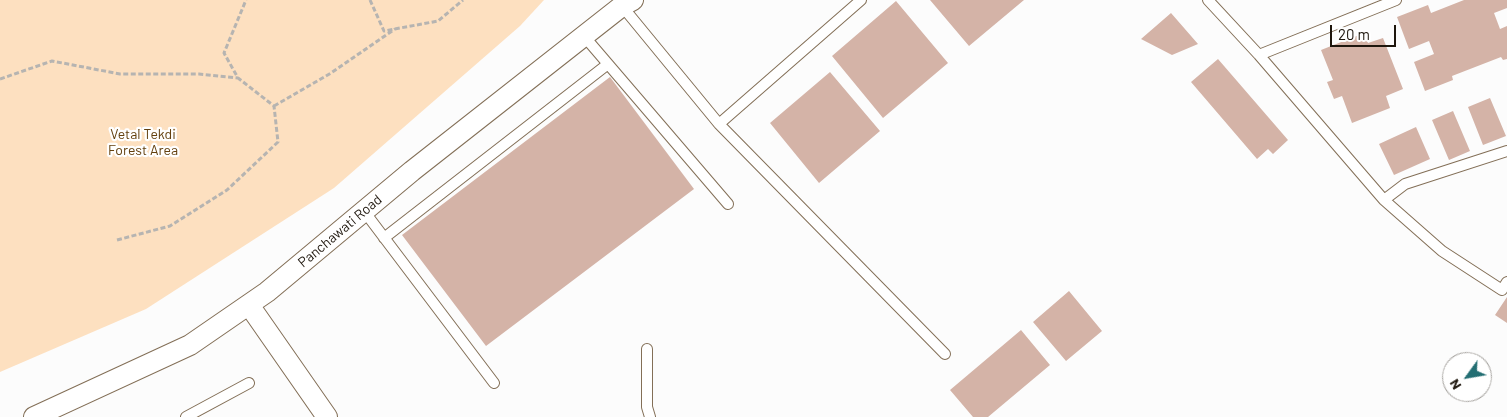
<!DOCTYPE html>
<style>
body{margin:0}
#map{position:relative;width:1507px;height:417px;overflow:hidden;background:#fcfcfc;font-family:Barlow,sans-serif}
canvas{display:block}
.north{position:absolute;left:1442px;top:352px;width:50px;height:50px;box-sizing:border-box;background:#fff;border:1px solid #a5a29e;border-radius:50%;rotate:238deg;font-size:14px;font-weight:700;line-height:20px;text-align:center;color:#1e160d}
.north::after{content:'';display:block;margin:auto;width:18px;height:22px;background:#236e73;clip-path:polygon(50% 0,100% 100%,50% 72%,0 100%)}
.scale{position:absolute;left:1330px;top:25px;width:66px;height:22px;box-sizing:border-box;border:2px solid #1e160d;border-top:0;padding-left:6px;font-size:15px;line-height:18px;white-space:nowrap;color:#1e160d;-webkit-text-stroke:4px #fff;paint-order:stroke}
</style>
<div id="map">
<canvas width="1507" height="417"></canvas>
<div class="north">N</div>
<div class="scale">20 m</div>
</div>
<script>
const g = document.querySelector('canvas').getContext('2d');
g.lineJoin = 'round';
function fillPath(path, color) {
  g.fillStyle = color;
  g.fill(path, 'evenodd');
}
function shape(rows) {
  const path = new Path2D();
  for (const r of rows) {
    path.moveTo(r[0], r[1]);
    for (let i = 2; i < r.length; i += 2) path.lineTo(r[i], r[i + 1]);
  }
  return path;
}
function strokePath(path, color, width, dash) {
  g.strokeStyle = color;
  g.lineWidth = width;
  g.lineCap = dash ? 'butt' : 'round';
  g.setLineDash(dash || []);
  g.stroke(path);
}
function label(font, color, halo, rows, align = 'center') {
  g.font = font + ' Barlow,sans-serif';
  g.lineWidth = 4.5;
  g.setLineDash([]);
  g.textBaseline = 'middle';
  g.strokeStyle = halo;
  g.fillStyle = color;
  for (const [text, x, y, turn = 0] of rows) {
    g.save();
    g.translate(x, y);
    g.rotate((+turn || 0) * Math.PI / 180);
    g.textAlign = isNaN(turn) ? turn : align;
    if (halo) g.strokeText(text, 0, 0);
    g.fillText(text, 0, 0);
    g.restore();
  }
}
fillPath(shape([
 [0,0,544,0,520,26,334,188,146,309,0,372]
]), '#fde0c0');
fillPath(shape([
 [930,0,1024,0,969,46],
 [1464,0,1507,0,1507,8,1494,13,1500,29,1507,26,1507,59,1503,60,1501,57,1452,76,1453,80,1425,91,1414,62,1434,54,1429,41,1409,49,1397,17,1428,5,1431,13],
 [896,1,948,63,883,118,832,56],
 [1171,13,1198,44,1172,55,1141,39],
 [1364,33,1368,43,1383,38,1403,89,1386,96,1390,108,1352,123,1342,96,1334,99,1327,82,1333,80,1321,50],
 [1218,59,1288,140,1273,154,1268,149,1257,159,1191,82],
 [830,72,880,131,819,183,770,123],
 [610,77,694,189,486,346,402,235],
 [1490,98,1506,136,1483,145,1468,107],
 [1453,111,1470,151,1449,160,1432,120],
 [1416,127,1430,159,1394,175,1379,144],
 [1069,291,1102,331,1066,361,1033,322],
 [1507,297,1507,323,1495,315],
 [1021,330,1050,365,988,417,973,417,950,390]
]), '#d4b3a7');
const lane = shape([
 [1208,0,1259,55,1384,200,1442,251,1502,290,1507,282],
 [622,6,719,124,861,0],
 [584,36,728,204],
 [1259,55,1396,0],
 [719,124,945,354],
 [1384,200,1405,184,1507,151],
 [364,211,494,383],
 [384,238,608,64],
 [647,349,647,407,650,417],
 [186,417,249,383]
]);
const street = shape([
 [249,305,327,417],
 [34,417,190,345,267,292,412,171,622,6,633,0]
]);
strokePath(lane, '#836f57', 12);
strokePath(street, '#836f57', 22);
strokePath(shape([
 [370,0,384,31,438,21,463,0],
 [0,79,52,61,120,74,199,74,238,78],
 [274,106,331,73,395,29],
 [117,240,170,226,227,190,278,142,274,106,238,78,224,53,246,0]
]), '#b6b4b1', 3, [5, 2.5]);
strokePath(lane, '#fff', 10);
strokePath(street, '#fff', 20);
label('14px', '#63400e', '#fff', [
 ["Vetal Tekdi",143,134],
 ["Forest Area",143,150]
]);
label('14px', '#1e160d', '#fff', [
 ["Panchawati Road",340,231,-40]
]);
</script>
